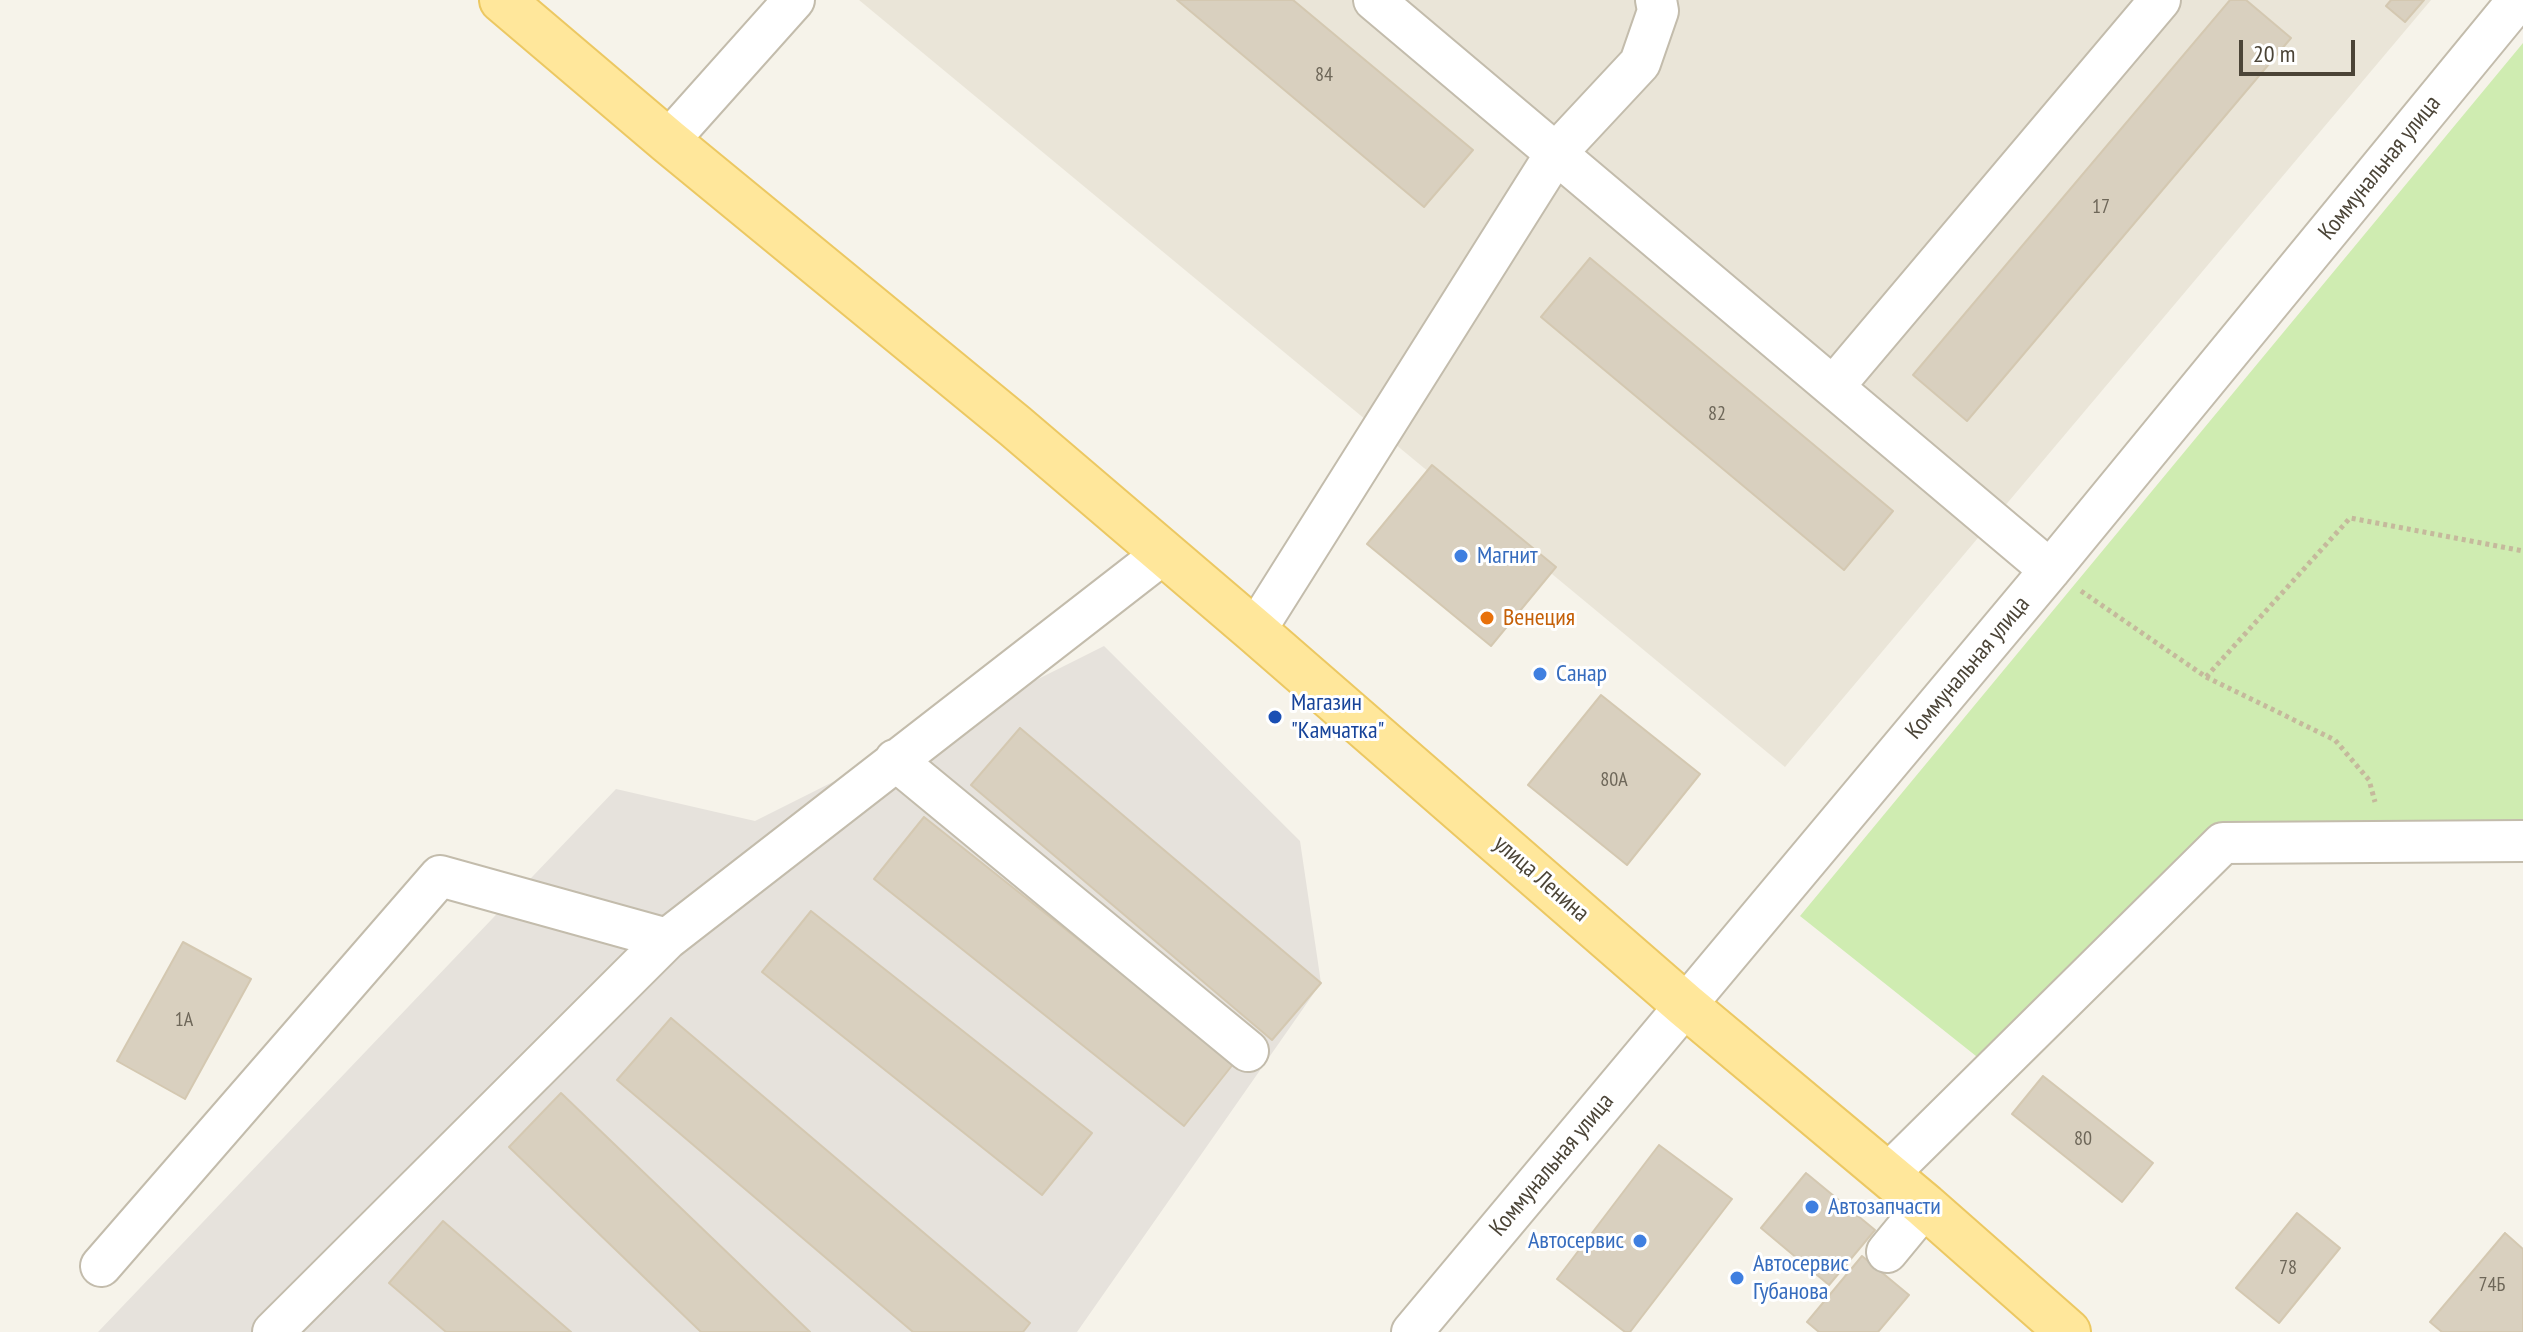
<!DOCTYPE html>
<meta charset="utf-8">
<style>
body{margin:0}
#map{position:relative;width:2523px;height:1332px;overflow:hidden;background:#f6f3ea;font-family:"PT Sans Narrow",sans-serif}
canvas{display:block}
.scale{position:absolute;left:2239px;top:40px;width:116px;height:36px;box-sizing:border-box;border:4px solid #4b4437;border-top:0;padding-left:10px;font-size:24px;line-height:28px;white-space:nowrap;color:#4b4437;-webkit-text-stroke:6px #fff;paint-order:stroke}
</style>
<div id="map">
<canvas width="2523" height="1332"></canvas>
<div class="scale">20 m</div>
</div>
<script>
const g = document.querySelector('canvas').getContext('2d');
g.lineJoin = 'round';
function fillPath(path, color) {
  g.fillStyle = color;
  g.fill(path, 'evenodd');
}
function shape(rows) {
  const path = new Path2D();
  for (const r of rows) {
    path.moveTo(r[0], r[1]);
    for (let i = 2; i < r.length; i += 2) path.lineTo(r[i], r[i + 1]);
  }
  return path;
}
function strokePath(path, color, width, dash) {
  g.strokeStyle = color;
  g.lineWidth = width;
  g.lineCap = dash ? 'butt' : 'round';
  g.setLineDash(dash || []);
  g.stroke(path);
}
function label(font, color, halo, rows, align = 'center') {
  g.font = font + ' "PT Sans Narrow",sans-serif';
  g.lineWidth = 6;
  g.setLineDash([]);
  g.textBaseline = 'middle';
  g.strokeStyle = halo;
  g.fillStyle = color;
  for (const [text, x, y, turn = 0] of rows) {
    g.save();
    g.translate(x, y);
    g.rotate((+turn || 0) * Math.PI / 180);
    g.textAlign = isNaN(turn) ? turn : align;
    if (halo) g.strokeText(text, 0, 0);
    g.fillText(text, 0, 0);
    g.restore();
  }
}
fillPath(shape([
 [859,0,2431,0,1785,767]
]), '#eae5d8');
fillPath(shape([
 [1104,646,1300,841,1321,983,1077,1332,98,1332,616,789,755,821]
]), '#e6e2dc');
fillPath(shape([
 [2523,43,2523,829,2221,832,1981,1060,1800,916]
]), '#cfecb1');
const building = shape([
 [1177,0,1293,0,1473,150,1424,207,1177,0],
 [2230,0,2246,0,2291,38,1967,421,1913,375,2230,0],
 [2391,0,2424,0,2405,22,2386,6,2391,0],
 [1590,258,1893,511,1844,570,1541,317,1590,258],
 [1432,465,1556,567,1491,646,1367,544,1432,465],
 [1601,695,1700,774,1627,865,1528,785,1601,695],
 [1020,728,1321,983,1272,1040,971,785,1020,728],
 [924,817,1234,1063,1184,1126,874,879,924,817],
 [811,911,1092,1133,1042,1195,762,972,811,911],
 [183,942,251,979,185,1099,117,1061,183,942],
 [671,1018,1030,1323,1023,1332,913,1332,617,1080,671,1018],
 [2043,1076,2153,1163,2122,1202,2012,1114,2043,1076],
 [561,1093,810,1332,701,1332,509,1147,561,1093],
 [1659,1145,1732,1199,1630,1332,1625,1332,1557,1279,1659,1145],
 [1806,1173,1875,1230,1829,1285,1761,1228,1806,1173],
 [2297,1213,2340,1248,2279,1323,2236,1288,2297,1213],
 [443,1221,571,1332,446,1332,389,1283,443,1221],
 [2505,1233,2523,1249,2523,1332,2442,1332,2430,1322,2505,1233],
 [1862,1256,1909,1295,1878,1332,1819,1332,1807,1322,1862,1256]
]);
fillPath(building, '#d9d0bf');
strokePath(building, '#d4c8b1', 2);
const minor = shape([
 [1374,0,2050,570],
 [668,141,794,0],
 [1834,386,2160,0],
 [1255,631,1556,153,1640,63,1658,11,1656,0],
 [895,760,1248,1051],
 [1888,1174,2223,843,2523,841],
 [1887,1252,1925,1206],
 [101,1266,440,876,667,939],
 [273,1332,667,939,1164,553],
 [1412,1332,2050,570,2518,0]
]);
const major = shape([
 [502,0,668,141,1015,426,1255,631,1686,1006,1925,1206,2068,1332]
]);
strokePath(minor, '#c3bcac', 44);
strokePath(major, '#ecc862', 48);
strokePath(shape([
 [2081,591,2206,677,2350,518,2523,551],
 [2206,677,2335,740,2369,780,2375,802]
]), '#c5b99c', 5, [4, 4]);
strokePath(minor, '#fff', 40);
strokePath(major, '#ffe79b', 44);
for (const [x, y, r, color] of [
 [1461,556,8,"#3f7fe0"],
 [1487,618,8,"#e8710a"],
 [1540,674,8,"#3f7fe0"],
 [1275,717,8,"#1a4fb4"],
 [1812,1207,8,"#3f7fe0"],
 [1640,1241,8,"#3f7fe0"],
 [1737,1278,8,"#3f7fe0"]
]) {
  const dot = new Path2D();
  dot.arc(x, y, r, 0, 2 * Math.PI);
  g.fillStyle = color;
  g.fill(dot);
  strokePath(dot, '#fff', 3);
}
label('20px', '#6e6759', null, [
 ["84",1324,75],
 ["17",2101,207],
 ["82",1717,414],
 ["80А",1614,780],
 ["1А",184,1020],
 ["80",2083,1139],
 ["78",2288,1268],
 ["74Б",2492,1285]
]);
label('24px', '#4b4437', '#fff', [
 ["Коммунальная улица",2380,168,-51],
 ["Коммунальная улица",1968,668,-50],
 ["улица Ленина",1541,879,41],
 ["Коммунальная улица",1552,1165,-50]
]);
label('24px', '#366cbe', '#fff', [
 ["Магнит",1477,556],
 ["Санар",1556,674],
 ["Автозапчасти",1828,1207],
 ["Автосервис",1624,1241,"right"],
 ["Автосервис",1753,1264],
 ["Губанова",1753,1292]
], 'left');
label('24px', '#c56008', '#fff', [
 ["Венеция",1503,618]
], 'left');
label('24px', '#164399', '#fff', [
 ["Магазин",1291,703],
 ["\"Камчатка\"",1291,731]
], 'left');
</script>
